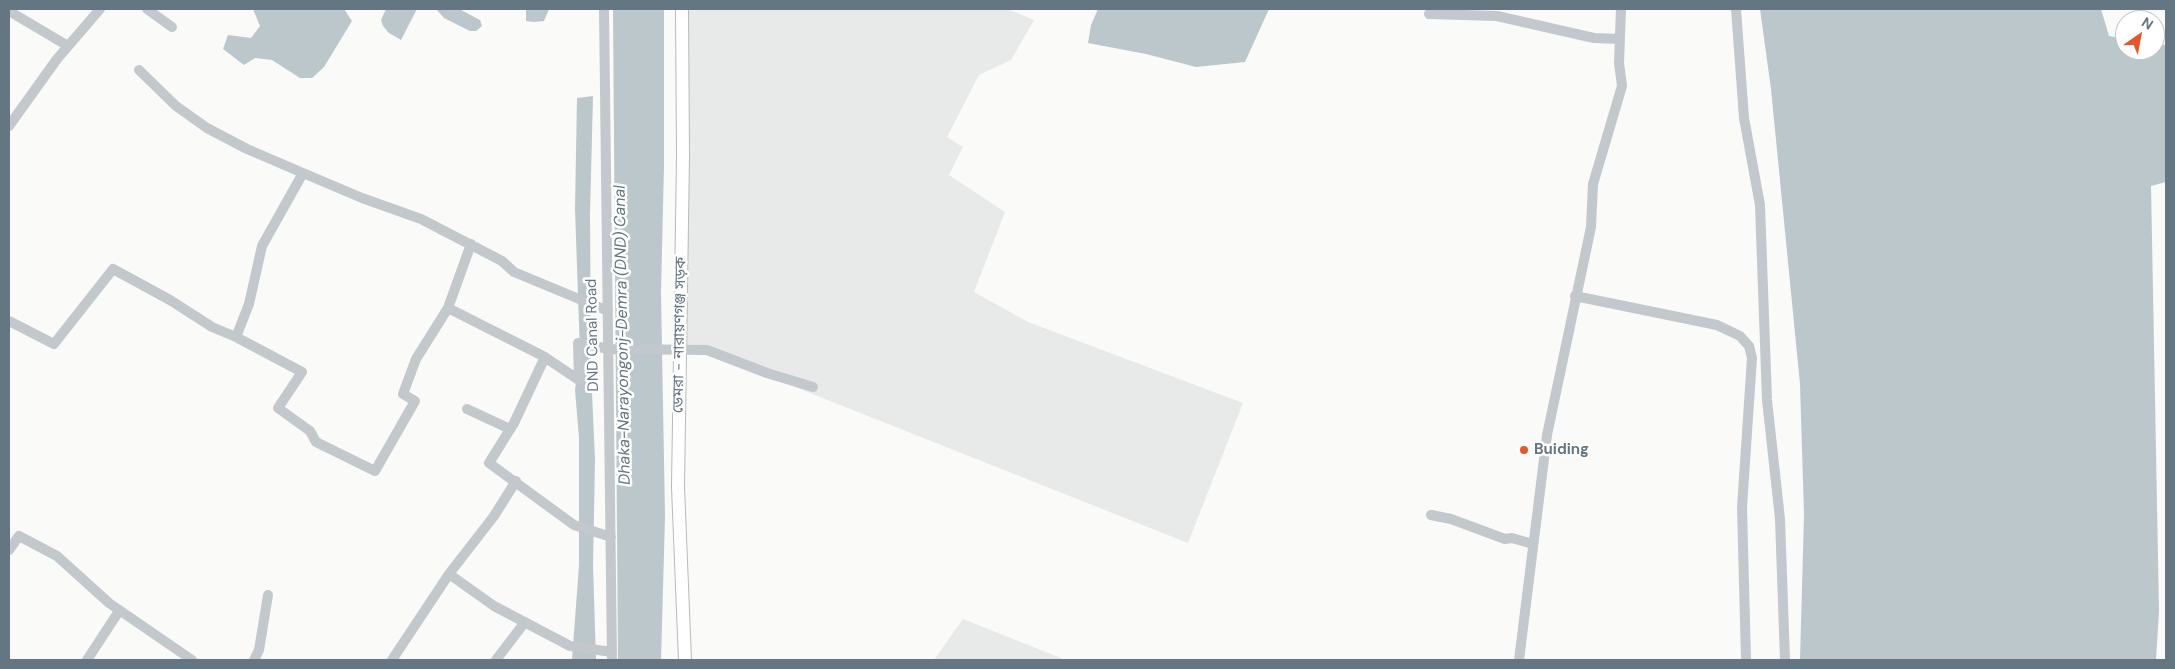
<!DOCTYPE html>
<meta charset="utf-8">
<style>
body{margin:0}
#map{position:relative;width:2175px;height:669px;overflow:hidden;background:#fafaf8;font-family:"DM Sans",sans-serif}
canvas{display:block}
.frame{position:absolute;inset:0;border:10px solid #657683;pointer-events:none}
.north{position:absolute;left:2115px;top:10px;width:50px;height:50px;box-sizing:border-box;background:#fff;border:1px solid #c1c8cd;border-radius:50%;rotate:33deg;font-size:14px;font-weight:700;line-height:20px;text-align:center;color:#657683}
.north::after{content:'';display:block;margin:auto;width:18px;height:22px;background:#e4572e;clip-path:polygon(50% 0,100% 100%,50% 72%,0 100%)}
</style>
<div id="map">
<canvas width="2175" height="669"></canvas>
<div class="frame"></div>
<div class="north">N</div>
</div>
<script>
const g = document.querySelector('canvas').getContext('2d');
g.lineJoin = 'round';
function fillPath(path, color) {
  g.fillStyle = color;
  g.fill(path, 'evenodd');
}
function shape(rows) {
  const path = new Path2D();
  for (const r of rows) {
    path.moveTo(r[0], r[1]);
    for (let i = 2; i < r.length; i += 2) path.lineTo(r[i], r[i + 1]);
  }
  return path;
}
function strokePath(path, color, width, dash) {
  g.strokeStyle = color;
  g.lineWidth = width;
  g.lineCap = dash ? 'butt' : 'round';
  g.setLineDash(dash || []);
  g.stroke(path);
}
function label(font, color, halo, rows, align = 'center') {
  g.font = font + ' "DM Sans","Noto Sans Bengali",sans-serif';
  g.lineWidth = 5;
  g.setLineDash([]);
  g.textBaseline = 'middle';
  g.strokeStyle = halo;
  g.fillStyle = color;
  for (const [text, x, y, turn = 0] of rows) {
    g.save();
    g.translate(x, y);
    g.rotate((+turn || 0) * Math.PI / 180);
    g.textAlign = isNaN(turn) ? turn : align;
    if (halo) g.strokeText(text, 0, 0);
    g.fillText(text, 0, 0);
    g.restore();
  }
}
fillPath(shape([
 [687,9,1008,9,1034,20,1011,60,979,75,947,137,963,147,949,175,1005,212,974,292,1028,322,1243,403,1188,543,684,343],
 [963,619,1066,660,934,660]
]), '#e8e9e9');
fillPath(shape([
 [253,9,344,9,352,21,324,67,312,78,300,78,272,60,255,58,244,65,223,49,228,35,251,38,260,26],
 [386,9,417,9,401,40,389,33,383,26,381,20],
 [436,9,459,9,480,20,482,26,476,31,470,31,444,18],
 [526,9,549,9,544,21,534,22,526,21],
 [613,9,664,9,664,165,661,293,665,517,661,660,618,660],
 [1098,9,1269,9,1245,62,1196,67,1146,54,1088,43,1091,25],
 [1760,9,2101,9,2109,36,2125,39,2125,50,2155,50,2155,44,2166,45,2166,182,2151,186,2159,611,2156,660,1800,660,1804,515,1800,384,1771,89],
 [593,96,590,215,591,370,595,460,593,566,596,660,572,660,579,565,579,438,575,390,580,353,575,209,577,98]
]), '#bbc7cb');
const major = shape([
 [682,9,683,156,678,487,685,660]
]);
strokePath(major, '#b5babe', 14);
strokePath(shape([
 [147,9,172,27],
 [604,9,612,660],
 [1736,9,1744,118,1760,205,1767,400,1780,519,1785,660],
 [9,11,68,46],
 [1429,14,1497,16,1594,38,1620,39],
 [139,70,176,106,207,128,247,149,303,173],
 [9,126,57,59,100,9],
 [1575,296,1717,325,1740,336,1749,346,1752,358,1742,507,1746,660],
 [448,308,543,356,579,380,578,343,609,349,707,350,767,373,813,387],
 [9,321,54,344,113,269,170,300,212,327,236,337,302,372,278,408,310,431,316,442,375,471,415,401,403,394,416,359,448,308,471,244],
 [236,337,249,304,262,246,303,173,362,198,421,219,502,261,514,272,608,311],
 [545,357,514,423,489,463,574,525,611,537],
 [467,409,510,429],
 [1431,515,1451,519,1505,539,1512,538,1533,544],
 [9,550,19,536,57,556,109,603,192,660],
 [449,574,494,606,570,646,612,652],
 [87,660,119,611],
 [254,660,259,650,268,595],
 [392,660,449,574,494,516,516,481],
 [496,660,525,622],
 [1519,660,1547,435,1591,227,1593,184,1622,86,1619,63,1621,9]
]), '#c3c8cc', 10);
strokePath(major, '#fff', 12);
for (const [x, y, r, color] of [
 [1524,450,5,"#e4572e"]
]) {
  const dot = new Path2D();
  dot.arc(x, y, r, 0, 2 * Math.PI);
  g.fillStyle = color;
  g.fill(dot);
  strokePath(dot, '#fff', 2);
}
label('15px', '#657683', '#fff', [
 ["DND Canal Road",593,335,-91],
 ["ডেমরা - নারায়ণগঞ্জ সড়ক",680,335,-89]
]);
label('bold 15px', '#657683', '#fff', [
 ["Buiding",1534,450]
], 'left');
label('italic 16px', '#60757c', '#fff', [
 ["Dhaka-Narayongonj-Demra (DND) Canal",623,335,-91]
]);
</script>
